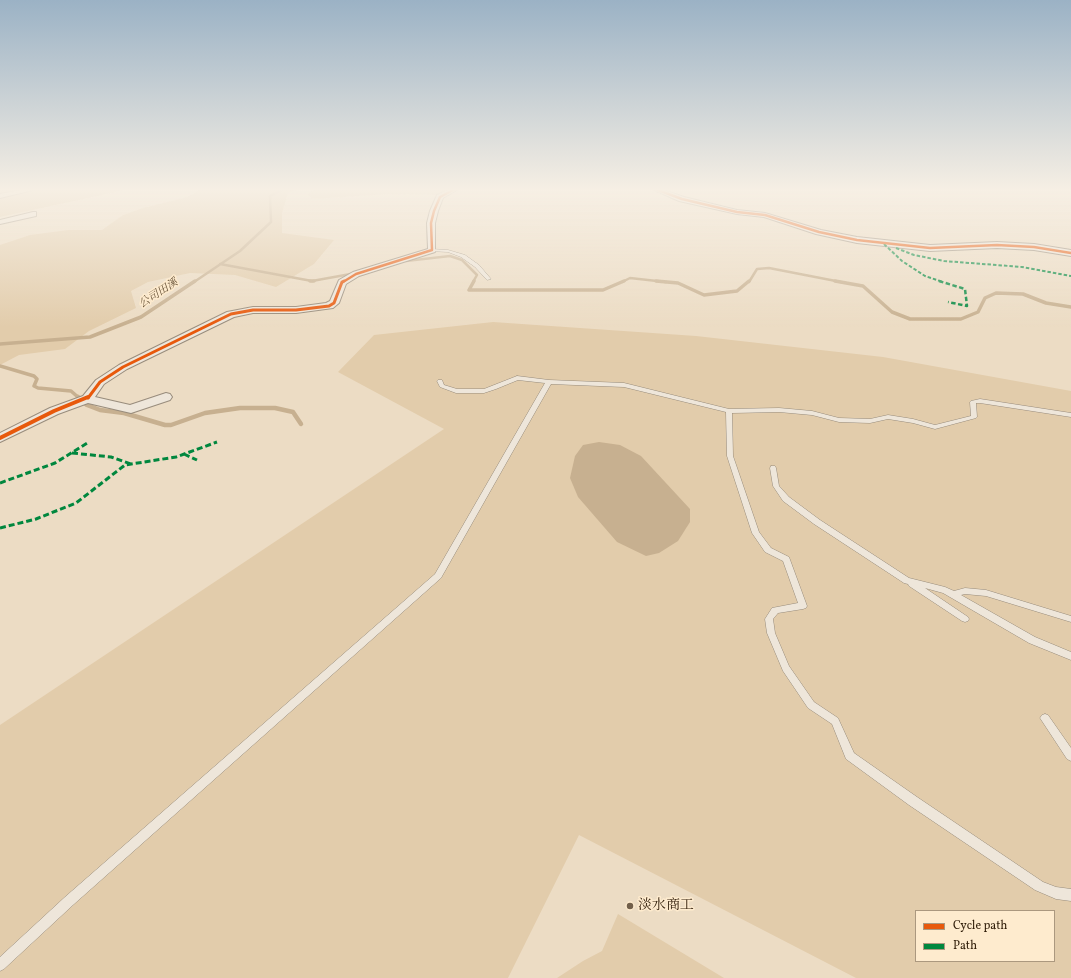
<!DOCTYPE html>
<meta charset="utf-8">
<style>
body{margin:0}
#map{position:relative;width:1071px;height:978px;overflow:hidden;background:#ecdcc4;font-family:Vollkorn,serif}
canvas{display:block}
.legend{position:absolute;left:915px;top:910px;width:140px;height:52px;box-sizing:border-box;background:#feebce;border:1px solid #ab987f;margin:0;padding:5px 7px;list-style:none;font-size:12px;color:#2f1c08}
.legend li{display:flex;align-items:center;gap:8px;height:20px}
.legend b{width:20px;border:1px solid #ab987f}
</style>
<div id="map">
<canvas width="1071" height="978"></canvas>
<ul class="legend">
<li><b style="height:5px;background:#e8590c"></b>Cycle path</li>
<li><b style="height:5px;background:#00873e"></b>Path</li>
</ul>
</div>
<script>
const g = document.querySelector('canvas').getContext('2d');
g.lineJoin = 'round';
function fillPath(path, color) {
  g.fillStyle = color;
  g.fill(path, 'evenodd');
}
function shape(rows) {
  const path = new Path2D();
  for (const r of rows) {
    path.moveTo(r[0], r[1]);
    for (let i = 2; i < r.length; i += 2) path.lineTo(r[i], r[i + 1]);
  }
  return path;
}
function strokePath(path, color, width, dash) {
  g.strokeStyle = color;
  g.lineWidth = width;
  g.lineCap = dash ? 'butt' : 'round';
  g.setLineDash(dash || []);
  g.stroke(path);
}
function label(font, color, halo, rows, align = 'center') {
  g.font = font + ' Vollkorn,"Noto Serif TC",serif';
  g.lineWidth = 3;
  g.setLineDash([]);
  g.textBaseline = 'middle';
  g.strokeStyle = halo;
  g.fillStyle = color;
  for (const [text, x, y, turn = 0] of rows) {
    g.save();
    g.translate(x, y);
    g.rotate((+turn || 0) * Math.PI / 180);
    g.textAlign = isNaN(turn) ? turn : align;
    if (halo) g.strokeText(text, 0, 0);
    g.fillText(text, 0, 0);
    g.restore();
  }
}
fillPath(shape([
 [0,190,122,190,116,192,0,217],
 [200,190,296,190,288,193,282,213,282,233,334,240,314,264,276,287,235,275,190,273,148,282,131,291,136,308,89,331,65,349,19,355,0,365,0,245,30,235,68,230,102,230,123,215,143,208,187,197],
 [313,190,448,190,441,195,389,194,312,199,307,194],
 [493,322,696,336,883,357,1071,391,1071,978,856,978,579,835,508,978,0,978,0,725,444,429,338,372,374,335],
 [916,911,1054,911,1054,961,916,961],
 [618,914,724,978,557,978,583,961,602,951]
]), '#e2ccab');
fillPath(shape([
 [599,442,620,445,641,456,690,509,690,522,678,541,659,553,646,556,617,542,578,497,570,478,575,456,583,445]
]), '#c7b090');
strokePath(shape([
 [406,261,450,256,462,260,477,275,473,282],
 [220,264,312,281,356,273],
 [194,282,240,251,271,222,270,196,282,190],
 [622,282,630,278,666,282],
 [749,282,757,269,769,268,841,282]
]), '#c7b090', 2.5);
strokePath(shape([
 [310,281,314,281],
 [474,281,469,290,603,290,624,281],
 [656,281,678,283,704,295,737,291,749,281],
 [835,281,863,286,892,312,910,319,961,319,978,312,985,298,996,293,1023,294,1046,303,1071,307],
 [0,344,90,337,141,317,195,281],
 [0,366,34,376,37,379,34,386,38,388,71,391,79,398]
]), '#c7b090', 3.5);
strokePath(shape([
 [78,397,87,405,100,410,124,413,165,425,171,425,205,413,240,408,275,408,293,412,301,424]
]), '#c7b090', 4.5);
const service = shape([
 [430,249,448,250,465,255,479,265,491,279,487,280,475,267,461,257,448,252,430,251,430,249],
 [517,376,549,380,624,383,729,409,779,408,812,411,839,418,870,419,888,415,913,419,935,425,971,416,970,402,971,401,980,399,1071,413,1071,417,980,403,976,403,977,417,976,418,935,429,913,423,888,419,870,423,839,422,812,415,779,412,732,413,733,456,759,532,771,548,789,557,807,606,806,608,803,609,778,613,773,619,775,633,789,666,814,702,838,718,854,753,917,797,1043,882,1056,887,1071,889,1071,901,1056,899,1035,890,909,805,846,759,832,724,808,708,783,671,767,633,765,619,772,608,798,603,783,561,765,552,752,533,727,456,726,412,624,387,551,384,441,578,73,905,4,969,0,971,0,957,65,897,435,574,545,383,518,380,496,389,484,393,456,393,440,387,437,381,438,380,442,380,444,385,457,389,484,389,517,376],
 [771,466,775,466,776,468,779,486,789,497,820,520,909,578,945,587,954,591,965,588,986,590,1071,616,1071,622,986,596,965,594,961,595,1035,637,1071,652,1071,660,1029,643,943,593,925,588,968,617,969,619,968,621,965,622,962,621,909,586,908,584,904,583,814,524,783,501,773,486,770,468,771,466],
 [1045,714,1048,715,1071,748,1071,761,1067,759,1042,721,1040,718,1042,715,1045,714]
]);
const minor = shape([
 [20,190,33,190,0,198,0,194,20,190],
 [448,190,457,190,443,198,438,211,435,223,435,252,359,276,346,284,339,303,333,308,296,313,253,313,234,317,127,369,104,384,95,397,130,405,166,393,170,394,172,397,170,400,131,413,88,403,58,414,0,442,0,433,50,408,83,396,96,380,119,365,227,312,253,307,296,307,326,303,330,301,339,280,353,272,428,249,427,223,430,211,437,195,448,190],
 [654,190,664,190,684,197,737,210,765,213,821,230,857,237,930,245,997,242,1034,244,1071,250,1071,256,1034,250,997,248,930,251,857,243,816,234,764,217,737,214,679,201,654,190],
 [33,212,36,212,36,216,0,224,0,220,33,212]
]);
strokePath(service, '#988c7c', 1);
strokePath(minor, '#988c7c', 2);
fillPath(service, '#eee6da');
fillPath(minor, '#eee6da');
strokePath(shape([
 [884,244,902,261,925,276,943,282],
 [896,248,914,255,944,261,1022,267,1071,276]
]), '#00873e', 2, [3.5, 2]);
strokePath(shape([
 [939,281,965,289,967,306,948,302]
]), '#00873e', 2.5, [4.5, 2.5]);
strokePath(shape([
 [72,453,111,457,131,464],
 [184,454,197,460],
 [0,483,55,463,89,442],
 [0,528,36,519,76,503,125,465,176,457,217,442]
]), '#00873e', 3, [6, 3]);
strokePath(shape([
 [658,190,682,199,737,212,765,215,819,232,857,240,930,248,997,245,1034,247,1071,253],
 [343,282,356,274,432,250,431,223,434,211,440,197,453,190]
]), '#e8590c', 2.5);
strokePath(shape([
 [88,398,100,382,123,367,231,314,253,310,296,310,329,306,334,303,342,282,344,281]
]), '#e8590c', 3);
strokePath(shape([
 [0,438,54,411,88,397]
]), '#e8590c', 4);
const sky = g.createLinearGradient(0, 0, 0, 327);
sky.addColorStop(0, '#9bb2c5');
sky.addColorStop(0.58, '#f6efe4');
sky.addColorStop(1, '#f6efe400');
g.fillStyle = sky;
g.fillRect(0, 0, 1071, 327);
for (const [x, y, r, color] of [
 [630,906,4,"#715f4a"]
]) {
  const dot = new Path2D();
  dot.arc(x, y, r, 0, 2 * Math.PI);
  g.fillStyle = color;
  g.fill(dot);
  strokePath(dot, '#feebce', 1.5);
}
label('italic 11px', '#655035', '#feebce', [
 ["公司田溪",159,294,-33]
]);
label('14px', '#2f1c08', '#feebce', [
 ["淡水商工",638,906]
], 'left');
</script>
